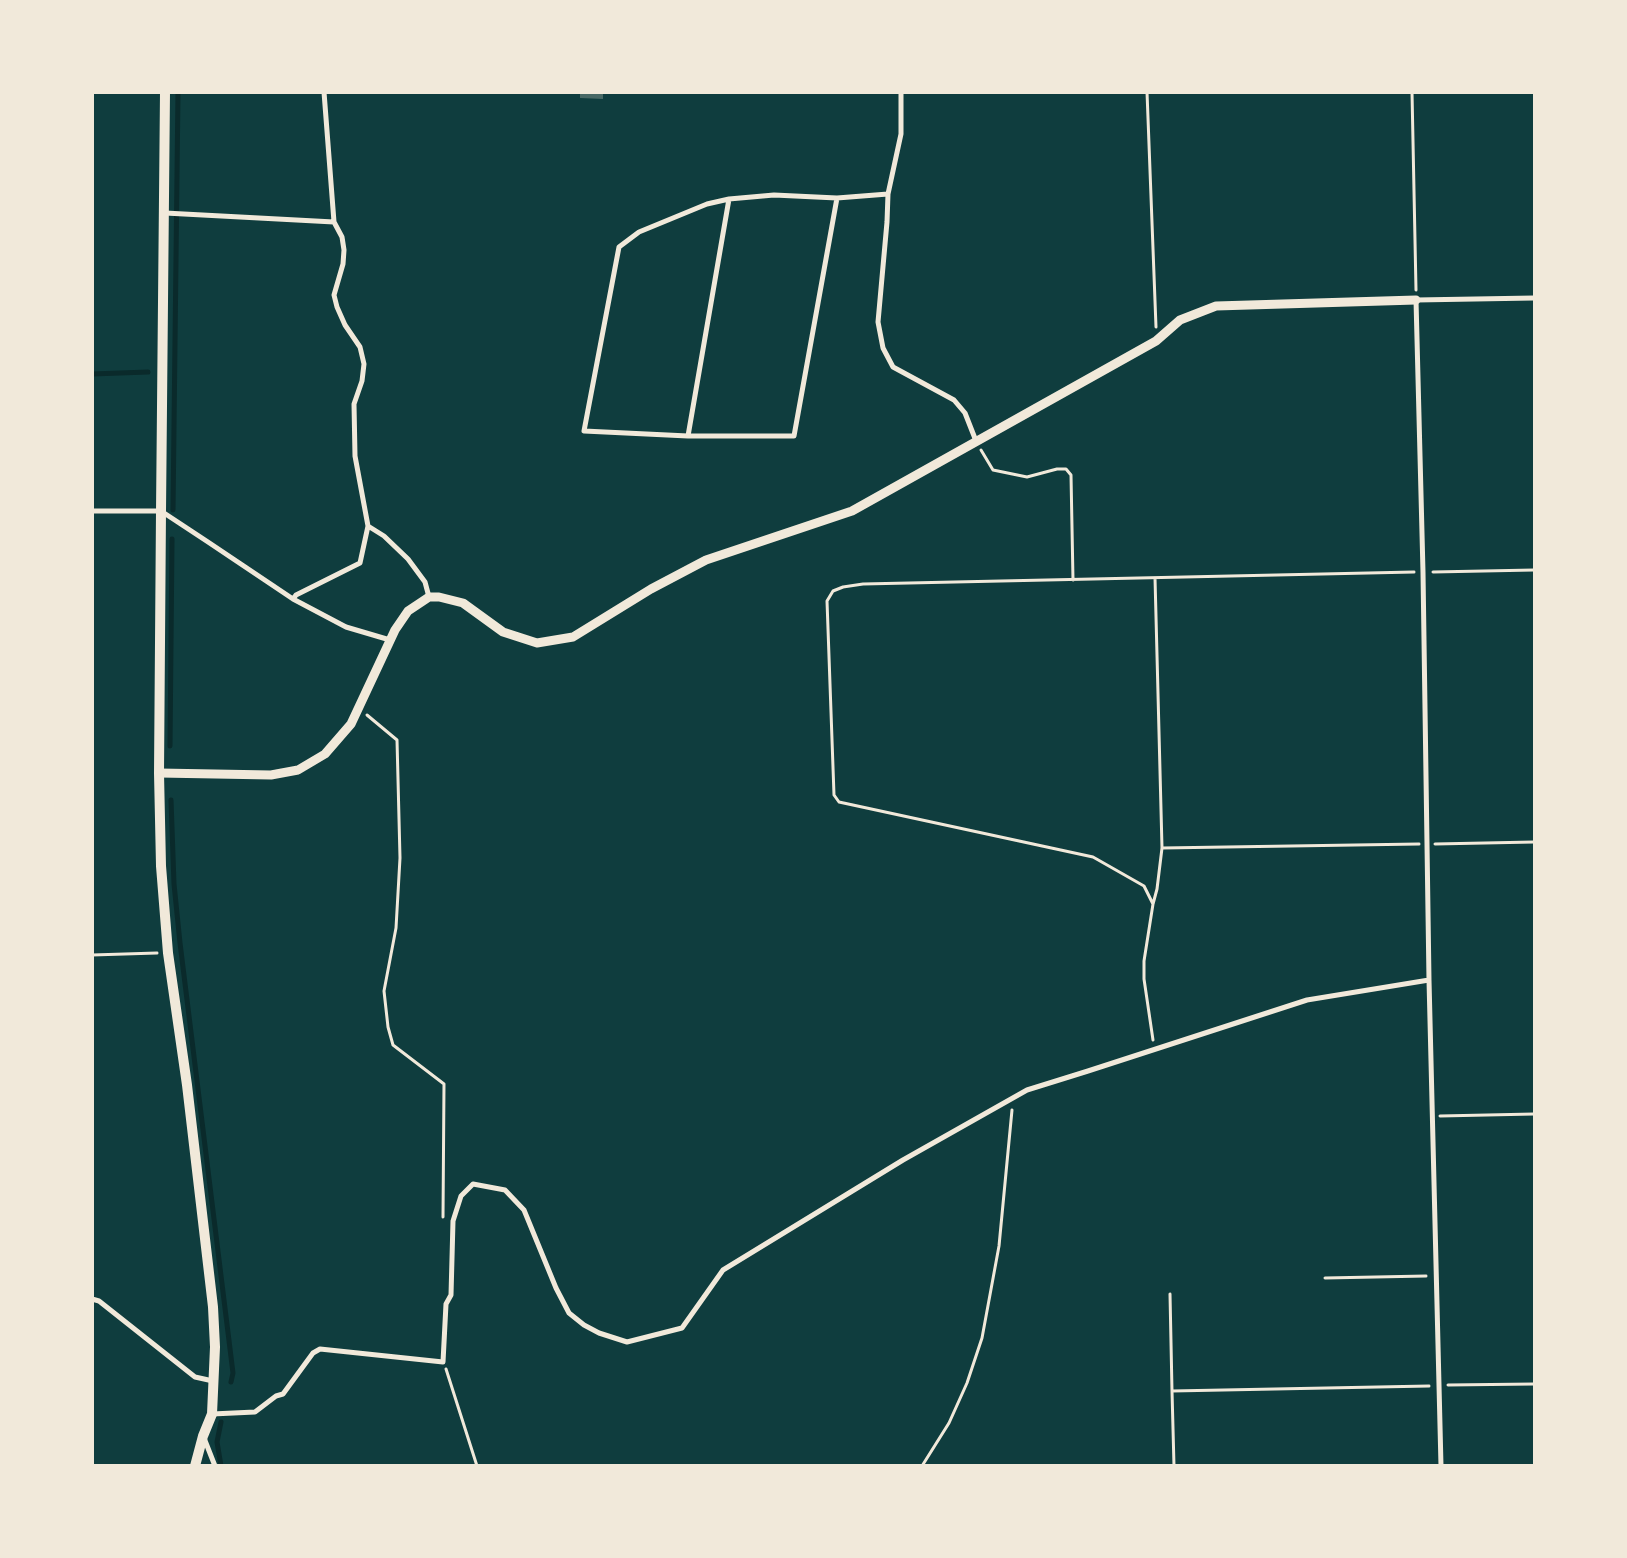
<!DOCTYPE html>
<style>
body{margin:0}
#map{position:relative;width:1627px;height:1558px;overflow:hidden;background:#0f3d3e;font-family:Poppins,sans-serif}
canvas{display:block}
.frame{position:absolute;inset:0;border:94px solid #f1e9da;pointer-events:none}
</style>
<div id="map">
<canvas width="1627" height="1558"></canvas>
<div class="frame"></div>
</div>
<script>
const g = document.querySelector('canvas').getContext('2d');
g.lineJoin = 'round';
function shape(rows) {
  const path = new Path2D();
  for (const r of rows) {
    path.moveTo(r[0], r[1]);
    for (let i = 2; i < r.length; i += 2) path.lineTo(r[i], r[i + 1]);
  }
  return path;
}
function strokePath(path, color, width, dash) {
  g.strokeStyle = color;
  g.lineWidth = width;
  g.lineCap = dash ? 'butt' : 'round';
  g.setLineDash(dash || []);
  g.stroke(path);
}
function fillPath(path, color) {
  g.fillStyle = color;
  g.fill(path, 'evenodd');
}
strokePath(shape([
 [92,374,148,372],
 [173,510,178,92],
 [170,746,172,539],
 [171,800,174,884,180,943,233,1373,231,1382],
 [221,1422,217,1442,221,1466]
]), '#0a2a2b', 5);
fillPath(shape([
 [580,92,603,92,603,99,580,98]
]), '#486865');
strokePath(shape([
 [1147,92,1156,327],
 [1412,92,1416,290],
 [981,450,993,470,1027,477,1057,469,1066,469,1071,475,1073,580],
 [1433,572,1534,570],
 [1155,578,1162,848,1419,844],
 [367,715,397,740,400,858,396,928,384,991,388,1027,393,1045,444,1084,443,1217],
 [1435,844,1534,842],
 [1162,848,1157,889,1153,904,1144,886,1093,857,839,802,834,795,827,601,833,591,843,587,863,584,1414,572],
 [1153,904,1144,961,1144,979,1153,1040],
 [92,955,157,953],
 [1440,1116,1534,1114],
 [1325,1278,1426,1276],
 [1170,1294,1172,1391],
 [446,1369,477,1466],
 [1448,1385,1534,1384],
 [922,1466,949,1423,967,1383,982,1338,999,1246,1012,1110],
 [1174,1466,1172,1391,1429,1386]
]), '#f1e9da', 3);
strokePath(shape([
 [324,92,334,222],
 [901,92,901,134,888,194,887,222,878,322,883,348,893,367,954,400,965,413,976,441],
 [729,199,774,195,837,198,888,194],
 [165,213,334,222,342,237,344,250,343,264,334,295,337,307,345,325,360,347,364,364,362,381,354,404,355,456,368,526],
 [688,436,729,199,707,204,639,232,619,247,584,431,688,436,794,436,837,198],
 [92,511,161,511,208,542,293,599,296,595,360,563,368,526,384,536,408,559,425,582,429,597],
 [293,599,346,627,390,640],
 [92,1299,99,1301,195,1377,213,1381],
 [212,1414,255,1412,276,1396,283,1394,313,1353,320,1349,443,1362,446,1304,451,1295,453,1221,461,1196,473,1184,505,1190,524,1210,556,1288,569,1313,584,1325,599,1333,627,1342,682,1328,723,1270,903,1160,1027,1090,1088,1071,1307,1000,1429,980],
 [204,1438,215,1466],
 [1441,1466,1429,980,1423,572,1416,300,1534,298]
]), '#f1e9da', 5);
strokePath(shape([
 [159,773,271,775,298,770,325,754,351,724,395,630,408,611,429,597,439,597,463,603,503,632,537,643,573,637,651,589,706,560,852,511,1156,341,1180,320,1216,306,1416,300]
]), '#f1e9da', 9);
strokePath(shape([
 [165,92,161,511,159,773,161,866,168,953,187,1085,213,1307,215,1347,212,1414,203,1436,195,1466]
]), '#f1e9da', 10);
</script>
